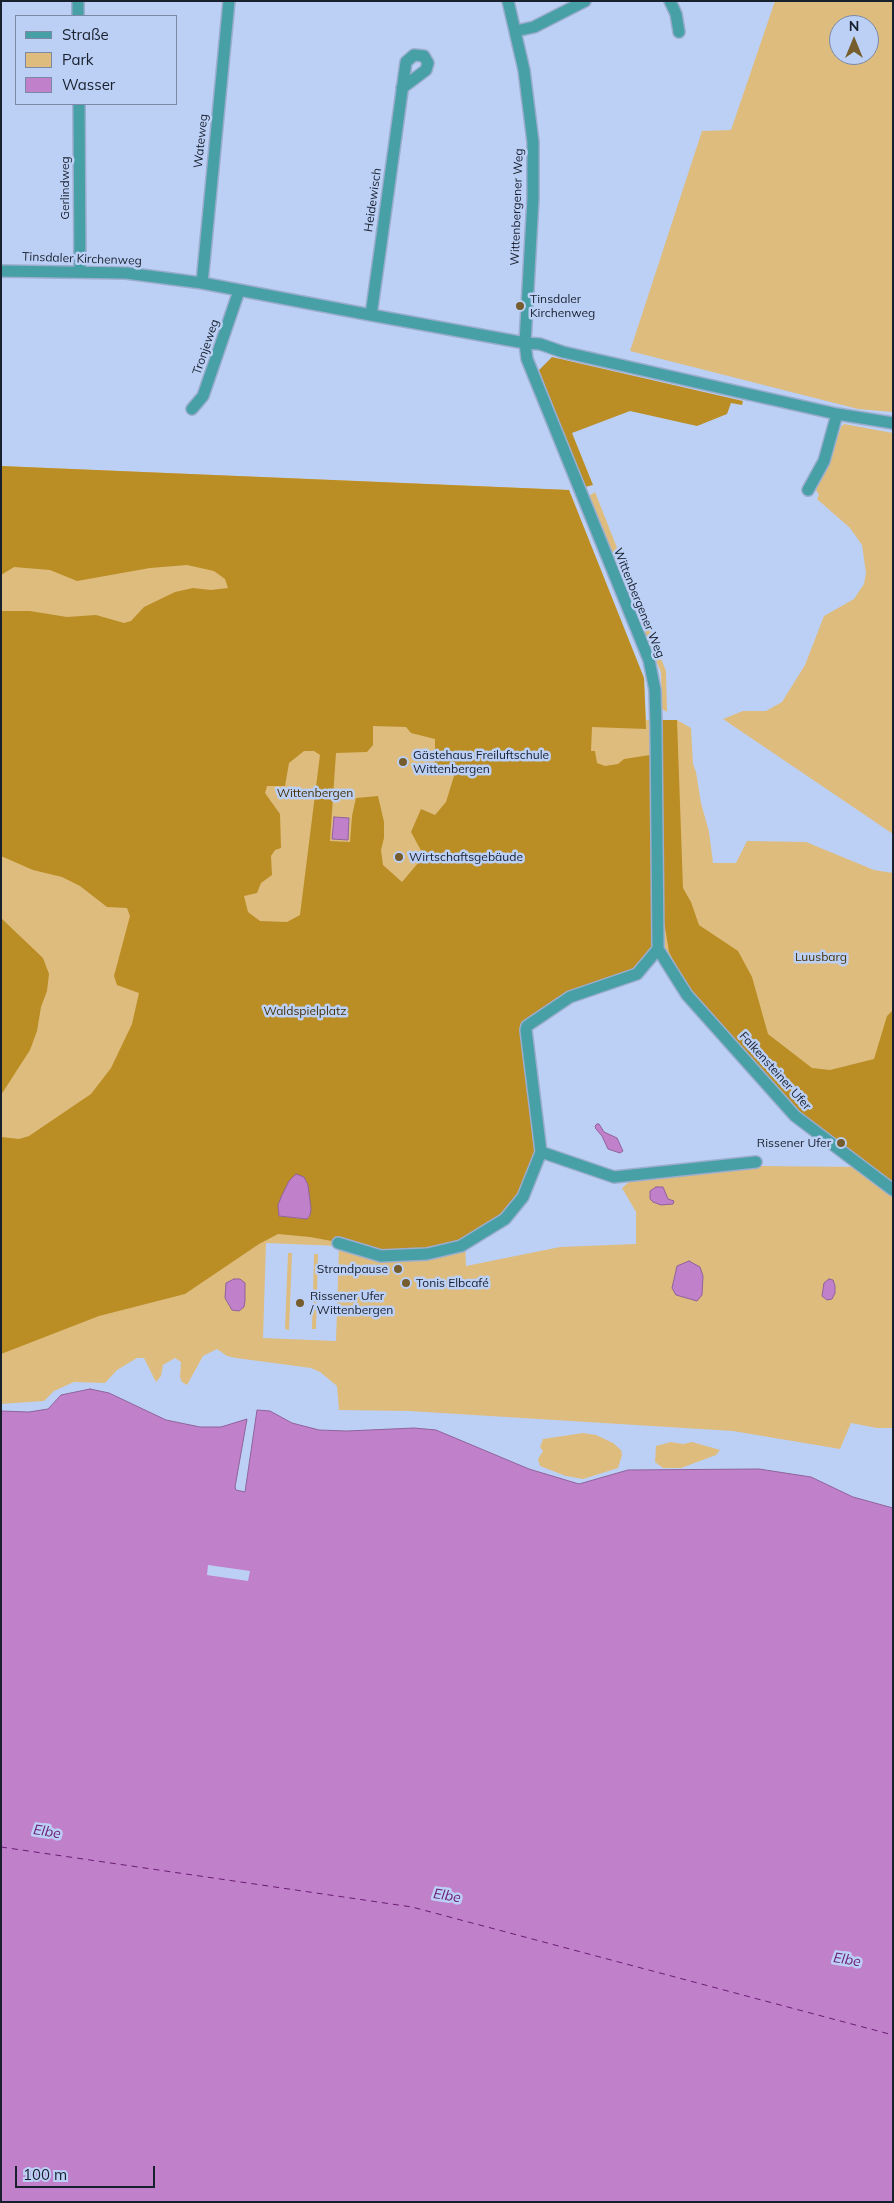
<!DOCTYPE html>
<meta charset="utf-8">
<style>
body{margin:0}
#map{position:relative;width:894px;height:2203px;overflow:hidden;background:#bcd0f6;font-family:Mulish,sans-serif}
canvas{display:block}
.frame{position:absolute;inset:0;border:2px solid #181f2d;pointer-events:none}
.legend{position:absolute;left:15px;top:15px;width:162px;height:90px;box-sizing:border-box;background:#bcd0f6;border:1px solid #7a89a6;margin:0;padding:6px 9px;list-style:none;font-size:15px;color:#181f2d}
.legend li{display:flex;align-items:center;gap:10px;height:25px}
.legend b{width:25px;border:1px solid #7a89a6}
.north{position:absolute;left:829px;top:15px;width:50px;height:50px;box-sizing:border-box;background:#bcd0f6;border:1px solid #7a89a6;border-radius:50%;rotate:0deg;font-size:14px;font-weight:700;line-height:20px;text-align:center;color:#181f2d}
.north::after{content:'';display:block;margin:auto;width:18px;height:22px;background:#755d2d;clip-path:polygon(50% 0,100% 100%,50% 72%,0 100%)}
.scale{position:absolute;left:15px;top:2166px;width:140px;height:22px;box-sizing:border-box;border:2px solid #181f2d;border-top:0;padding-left:6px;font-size:15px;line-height:18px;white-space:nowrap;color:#181f2d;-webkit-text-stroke:4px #bcd0f6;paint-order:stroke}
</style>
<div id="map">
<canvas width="894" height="2203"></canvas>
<div class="frame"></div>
<ul class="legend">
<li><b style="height:6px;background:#48a0a7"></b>Straße</li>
<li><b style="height:14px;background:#debc7d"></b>Park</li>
<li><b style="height:14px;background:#c180ca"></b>Wasser</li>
</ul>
<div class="north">N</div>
<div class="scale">100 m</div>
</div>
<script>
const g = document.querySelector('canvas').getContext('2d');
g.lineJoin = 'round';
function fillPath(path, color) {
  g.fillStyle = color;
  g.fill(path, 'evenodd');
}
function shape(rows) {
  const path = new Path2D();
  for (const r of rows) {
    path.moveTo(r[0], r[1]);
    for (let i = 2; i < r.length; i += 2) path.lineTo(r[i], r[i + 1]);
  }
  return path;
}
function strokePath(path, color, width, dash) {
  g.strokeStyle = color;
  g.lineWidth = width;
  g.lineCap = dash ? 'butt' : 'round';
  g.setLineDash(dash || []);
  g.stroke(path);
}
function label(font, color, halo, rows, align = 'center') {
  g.font = font + ' Mulish,sans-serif';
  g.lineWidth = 5;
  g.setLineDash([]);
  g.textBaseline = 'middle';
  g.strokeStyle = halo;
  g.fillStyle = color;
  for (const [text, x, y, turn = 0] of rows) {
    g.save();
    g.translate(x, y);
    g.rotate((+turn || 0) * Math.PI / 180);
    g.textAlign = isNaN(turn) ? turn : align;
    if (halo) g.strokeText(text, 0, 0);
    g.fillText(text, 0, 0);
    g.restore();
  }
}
fillPath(shape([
 [775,1,893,1,893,412,858,409,630,351,702,131,731,130],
 [839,25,869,25,869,55,839,55],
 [844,424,893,433,893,834,723,719,743,711,766,711,782,702,805,665,824,616,854,599,864,584,866,573,862,545,850,528,817,499,819,495,815,488,827,466,841,427],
 [1,466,569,490,644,678,646,720,677,720,691,728,693,764,696,772,701,803,709,832,713,863,736,863,747,841,806,842,874,870,893,873,893,1428,877,1428,851,1423,840,1449,733,1431,409,1411,339,1410,337,1386,320,1372,311,1368,236,1358,227,1356,217,1349,203,1356,187,1385,182,1382,180,1377,181,1362,175,1358,163,1365,161,1376,156,1382,144,1358,137,1358,117,1370,105,1383,74,1382,54,1391,44,1401,1,1404],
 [660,946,690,994,865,1167,759,1166,629,1182,622,1188,636,1212,636,1244,560,1247,466,1266,465,1241,524,1028,569,994,636,973],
 [266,1243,339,1246,336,1341,263,1338],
 [595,492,621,558,614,560,589,496],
 [624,566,641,608,634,612,617,568],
 [645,619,666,671,667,712,662,709,661,672,639,622],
 [288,1253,292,1253,289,1330,285,1329],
 [314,1254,318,1254,316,1329,312,1329],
 [583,1433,596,1435,613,1443,621,1450,622,1455,618,1468,583,1479,566,1476,540,1466,538,1459,543,1451,540,1447,543,1439],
 [671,1442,683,1444,692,1442,720,1450,716,1455,681,1468,663,1468,655,1462,656,1446]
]), '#debc7d');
fillPath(shape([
 [552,357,743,401,742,405,731,403,727,414,697,426,630,411,572,433,593,485,585,487,539,370],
 [1,466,569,490,644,678,646,729,592,727,591,751,595,751,597,763,605,766,618,764,624,759,650,755,653,945,633,971,568,993,535,1013,523,1027,537,1153,521,1192,497,1220,459,1243,418,1250,391,1252,310,1237,278,1234,259,1244,185,1294,99,1316,1,1354,1,1137,19,1139,29,1136,91,1094,111,1068,132,1024,139,993,117,985,114,976,130,916,127,908,107,907,80,886,62,877,33,870,1,856,1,611,30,611,67,617,96,615,124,623,131,621,144,607,175,592,193,588,211,590,228,588,225,579,214,571,187,565,150,568,77,581,50,570,14,567,1,575],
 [373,726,406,727,411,733,435,739,435,772,448,769,454,776,446,802,435,815,421,809,411,832,424,856,402,882,383,865,381,850,384,838,384,822,378,796,356,798,352,816,350,842,330,841,336,753,367,752,373,745],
 [304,751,314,751,320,755,300,915,287,922,260,921,248,912,244,896,257,893,261,883,272,875,271,856,275,850,281,848,280,814,265,793,267,786,285,786,289,763],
 [296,1174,306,1180,311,1209,309,1218,302,1219,279,1216,278,1205,289,1181],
 [659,720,677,720,683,888,691,902,699,925,738,951,752,977,768,1034,812,1068,830,1070,874,1059,887,1016,893,1010,893,1182,806,1123,691,994,669,952,663,915],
 [1,918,43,958,49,974,47,991,41,1007,37,1031,30,1050,1,1095]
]), '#ba8d25');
const water = shape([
 [334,817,349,818,348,840,332,839,334,817],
 [597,1124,599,1124,604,1132,617,1138,623,1151,620,1153,608,1149,602,1136,596,1129,595,1126,597,1124],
 [296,1174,304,1177,308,1185,311,1209,310,1215,307,1219,279,1216,278,1205,282,1195,289,1181,296,1174],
 [656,1187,663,1187,668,1199,674,1201,673,1204,661,1205,653,1202,650,1199,650,1191,656,1187],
 [689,1261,700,1267,703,1276,702,1295,697,1301,676,1295,672,1288,677,1266,689,1261],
 [234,1279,240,1279,245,1283,245,1301,244,1307,239,1311,232,1310,225,1298,226,1283,234,1279],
 [829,1279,833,1280,835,1286,835,1293,832,1299,827,1300,822,1296,824,1283,829,1279],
 [90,1389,109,1393,166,1420,200,1427,221,1427,247,1419,235,1487,236,1490,245,1492,257,1410,270,1411,292,1423,319,1430,347,1431,414,1428,436,1430,529,1469,579,1484,628,1470,759,1469,811,1477,853,1497,893,1508,893,2202,1,2202,1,1411,29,1412,48,1409,61,1395,90,1389]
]);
fillPath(water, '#c180ca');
strokePath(water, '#8e639b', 1);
fillPath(shape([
 [208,1565,250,1571,248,1581,207,1575]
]), '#bcd0f6');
strokePath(shape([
 [1,1847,412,1907,893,2035]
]), '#6b1c76', 1, [6, 5]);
const minor = shape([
 [78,1,78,16],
 [670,1,676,14,679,32],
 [516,31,534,27,585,1],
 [79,104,80,271],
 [1,271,126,273,202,283,371,315,525,343,540,344,563,352,748,394,837,414,893,423],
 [202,283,229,1],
 [371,315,380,251,406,62,414,55,424,56,428,63,426,70,402,88],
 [192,409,203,396,239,291],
 [808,490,824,461,837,414],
 [658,949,687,995,795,1116,893,1190],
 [541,1152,614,1177,756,1162],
 [338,1243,381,1256,427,1254,461,1246,505,1219,523,1197,541,1152,526,1030,527,1026,570,997,637,974,658,949,656,727,655,690,649,660,527,359,525,343,533,199,533,142,524,70,508,1]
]);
strokePath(minor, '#9badce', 14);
strokePath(minor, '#48a0a7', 11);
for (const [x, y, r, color] of [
 [520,306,5,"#755d2d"],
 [403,762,5,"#755d2d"],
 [399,857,5,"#755d2d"],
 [841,1143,5,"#755d2d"],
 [398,1269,5,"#755d2d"],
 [406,1283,5,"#755d2d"],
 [300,1303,5,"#755d2d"]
]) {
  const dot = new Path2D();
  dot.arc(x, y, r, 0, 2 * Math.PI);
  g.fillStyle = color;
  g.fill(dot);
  strokePath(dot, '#bcd0f6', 2);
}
label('12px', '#181f2d', '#bcd0f6', [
 ["Wateweg",201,141,-84],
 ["Gerlindweg",65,188,-90],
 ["Heidewisch",373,200,-82],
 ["Wittenbergener Weg",517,207,-88],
 ["Tinsdaler Kirchenweg",82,259,2],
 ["Tronjeweg",206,347,-71],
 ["Wittenbergener Weg",639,603,68],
 ["Falkensteiner Ufer",775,1071,48]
]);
label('12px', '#181f2d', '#bcd0f6', [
 ["Tinsdaler",530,299],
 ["Kirchenweg",530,313],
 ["Gästehaus Freiluftschule",413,755],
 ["Wittenbergen",413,769],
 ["Wirtschaftsgebäude",409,857],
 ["Rissener Ufer",831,1143,"right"],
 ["Strandpause",388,1269,"right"],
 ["Tonis Elbcafé",416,1283],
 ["Rissener Ufer",310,1296],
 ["/ Wittenbergen",310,1310]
], 'left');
label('12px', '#453207', '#bcd0f6', [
 ["Wittenbergen",315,793],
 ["Luusbarg",821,957],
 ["Waldspielplatz",305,1011]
]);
label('italic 14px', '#6b1c76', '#bcd0f6', [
 ["Elbe",47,1832,9],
 ["Elbe",447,1896,9],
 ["Elbe",847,1960,9]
]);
</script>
